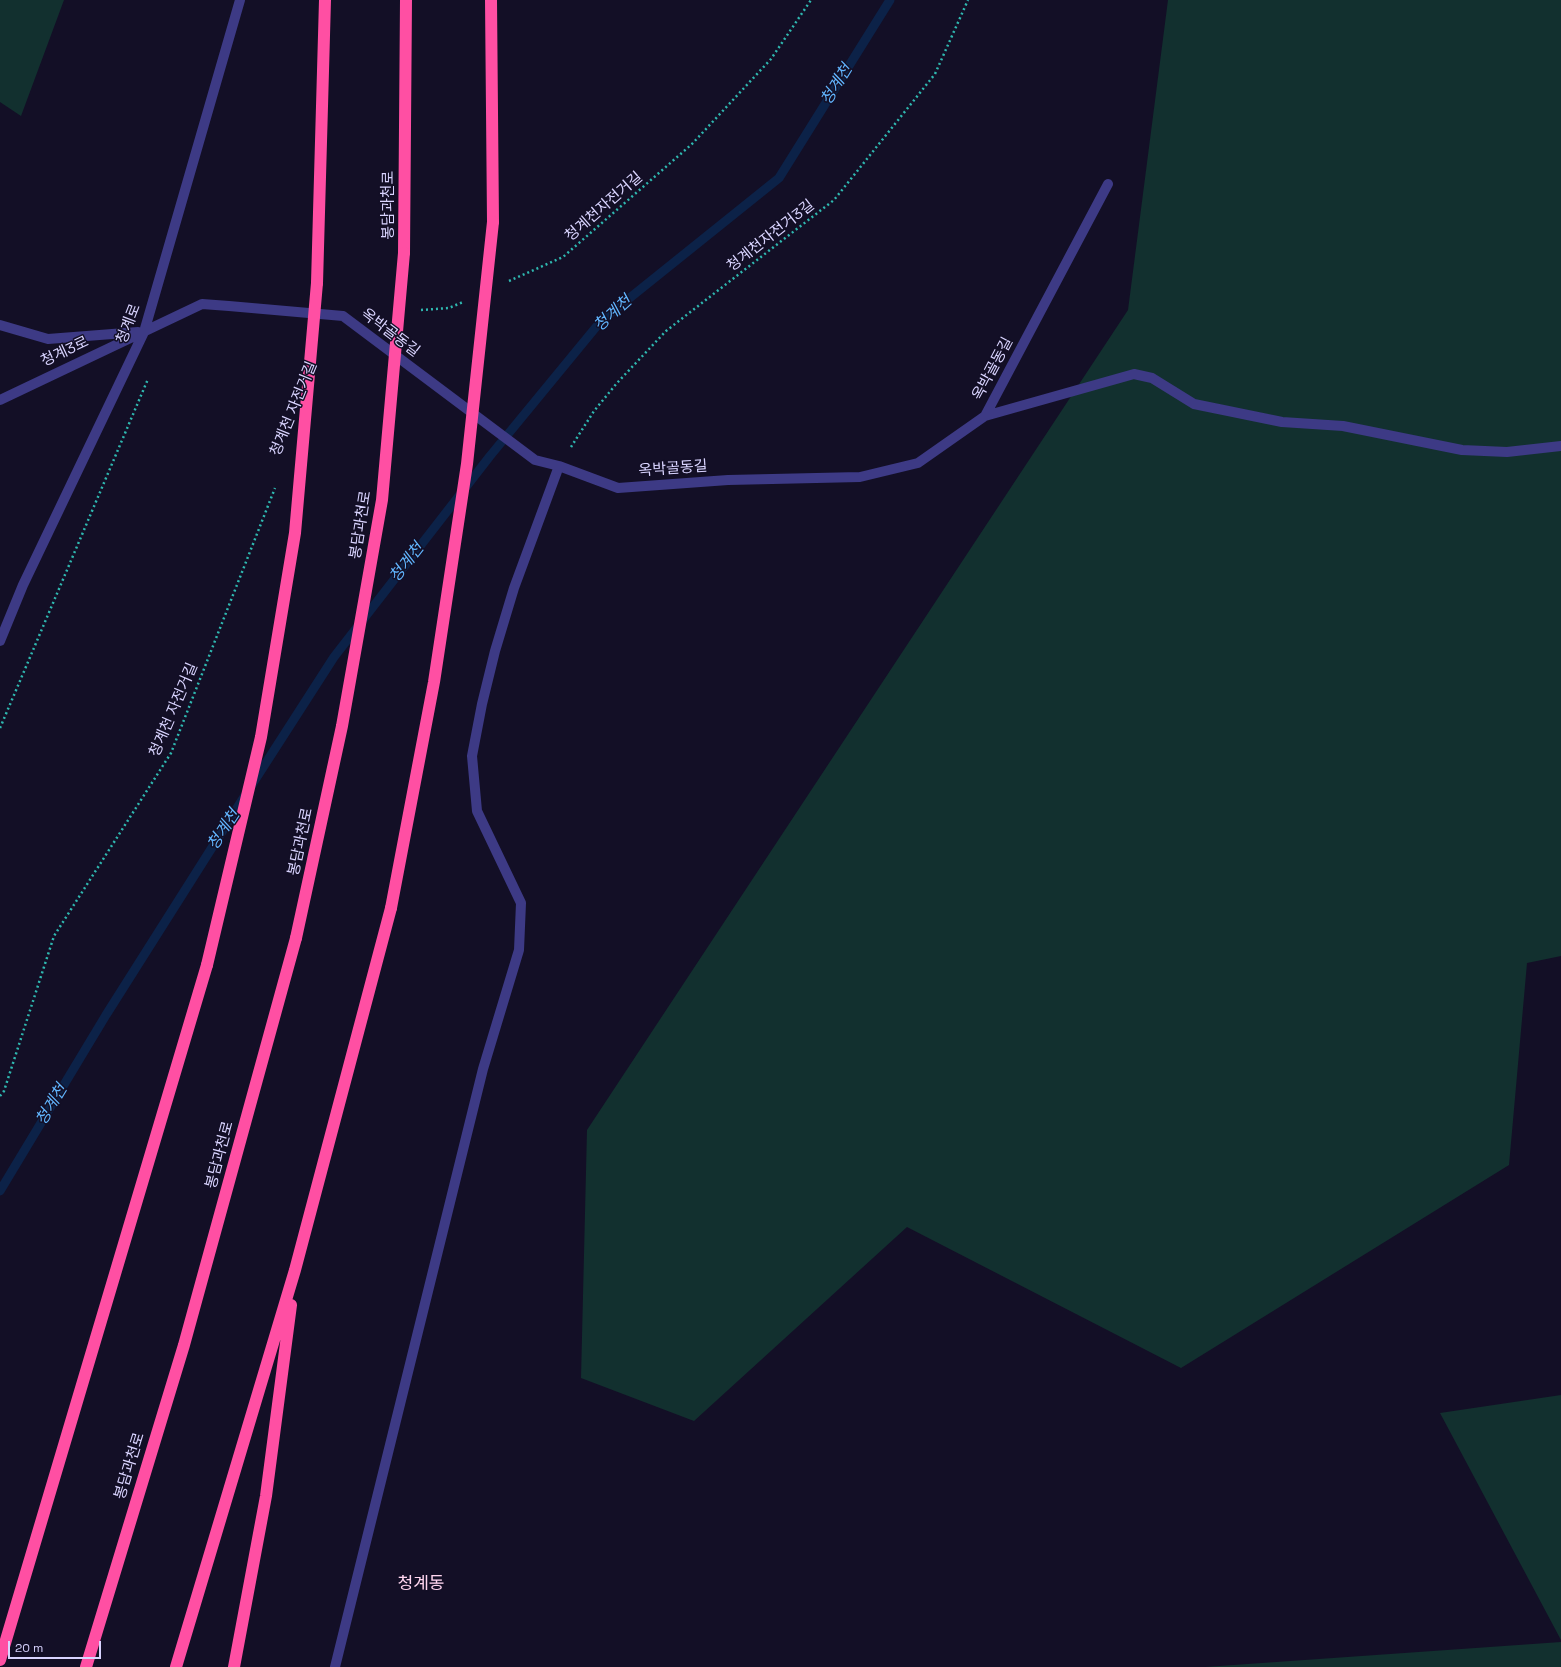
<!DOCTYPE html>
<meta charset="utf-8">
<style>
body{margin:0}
#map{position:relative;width:1561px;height:1667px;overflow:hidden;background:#130f26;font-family:"Space Grotesk",sans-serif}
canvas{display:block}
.scale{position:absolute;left:8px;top:1641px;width:93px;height:18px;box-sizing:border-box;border:2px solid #d9d4ff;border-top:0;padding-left:5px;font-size:12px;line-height:14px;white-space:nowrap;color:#d9d4ff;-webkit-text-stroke:3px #130f26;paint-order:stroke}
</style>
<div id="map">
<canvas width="1561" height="1667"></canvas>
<div class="scale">20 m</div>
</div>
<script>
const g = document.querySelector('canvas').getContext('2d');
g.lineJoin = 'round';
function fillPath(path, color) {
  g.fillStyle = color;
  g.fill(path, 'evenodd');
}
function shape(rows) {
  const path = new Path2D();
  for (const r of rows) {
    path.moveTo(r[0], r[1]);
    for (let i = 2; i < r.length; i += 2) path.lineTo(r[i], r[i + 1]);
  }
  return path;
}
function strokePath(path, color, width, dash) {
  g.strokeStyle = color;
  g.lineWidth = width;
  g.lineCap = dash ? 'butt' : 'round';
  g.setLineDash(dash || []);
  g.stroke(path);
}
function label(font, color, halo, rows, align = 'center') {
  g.font = font + ' "Space Grotesk","Noto Sans KR",sans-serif';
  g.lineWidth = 3;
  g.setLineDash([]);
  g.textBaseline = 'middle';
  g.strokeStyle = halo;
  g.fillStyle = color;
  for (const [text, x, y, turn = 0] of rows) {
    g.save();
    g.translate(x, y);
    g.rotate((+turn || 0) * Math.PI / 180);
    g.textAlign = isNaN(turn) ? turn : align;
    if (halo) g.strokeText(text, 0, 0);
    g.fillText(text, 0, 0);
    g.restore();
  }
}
fillPath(shape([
 [0,0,64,0,21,116,0,102],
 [1168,0,1561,0,1561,956,1527,963,1509,1165,1181,1368,907,1227,694,1421,581,1378,587,1130,1128,310],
 [1561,1395,1561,1640,1440,1413],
 [1561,1642,1561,1667,1205,1667]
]), '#12302f');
strokePath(shape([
 [251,786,334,657,490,456,601,321,779,178,890,0],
 [0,1191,106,1015,244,797]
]), '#0c2248', 9);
strokePath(shape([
 [509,281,563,257,692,144,771,59,811,0],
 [421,310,449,308,463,302],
 [571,447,594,411,617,383,666,331,834,200,935,74,968,0],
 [0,728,148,379],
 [0,1096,4,1091,54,936,171,753,275,488]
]), '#2fb8b0', 2.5, [2, 3]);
strokePath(shape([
 [0,325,48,339,138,332],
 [0,400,202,304,229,306,343,316,535,460,559,466,618,488,728,480,860,477,918,463,985,416,1108,184],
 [985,416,1134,374,1152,378,1194,404,1282,422,1343,426,1462,450,1507,452,1561,446],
 [0,641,23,585,144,332,240,0],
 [335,1667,483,1069,519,950,521,903,477,811,472,756,482,704,495,651,514,588,559,466]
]), '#3d3a85', 10);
strokePath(shape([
 [491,0,493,222],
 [404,253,406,0],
 [317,283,325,0],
 [0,1660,207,965],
 [86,1667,184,1345,296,938],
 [176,1667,295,1270,391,908],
 [234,1667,266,1496,291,1305]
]), '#ff4fa3', 12);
strokePath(shape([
 [391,908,434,682,467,464,493,222],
 [296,938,342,726,382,500,404,253],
 [207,965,261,737,295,533,317,283]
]), '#ff4fa3', 12);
label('15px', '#d9d4ff', '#130f26', [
 ["봉담과천로",389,205,-90],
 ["청계천자전거길",604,207,-41],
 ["청계천자전거3길",771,236,-38],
 ["청계로",129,324,-69],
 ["옥박골동길",390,333,37],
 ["청계3로",65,352,-25],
 ["옥박골동길",993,369,-62],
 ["청계천 자전거길",294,409,-68],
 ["옥박골동길",673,469,-4],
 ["봉담과천로",361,525,-81],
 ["청계천 자전거길",174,710,-67],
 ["봉담과천로",301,842,-78],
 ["봉담과천로",220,1155,-75],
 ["봉담과천로",130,1466,-73]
]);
label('italic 16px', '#62b6ff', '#130f26', [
 ["청계천",837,85,-58],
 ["청계천",613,314,-42],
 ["청계천",407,563,-52],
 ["청계천",224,830,-57],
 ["청계천",52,1105,-59]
]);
label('17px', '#ffd6f0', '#130f26', [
 ["청계동",421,1584]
]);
</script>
